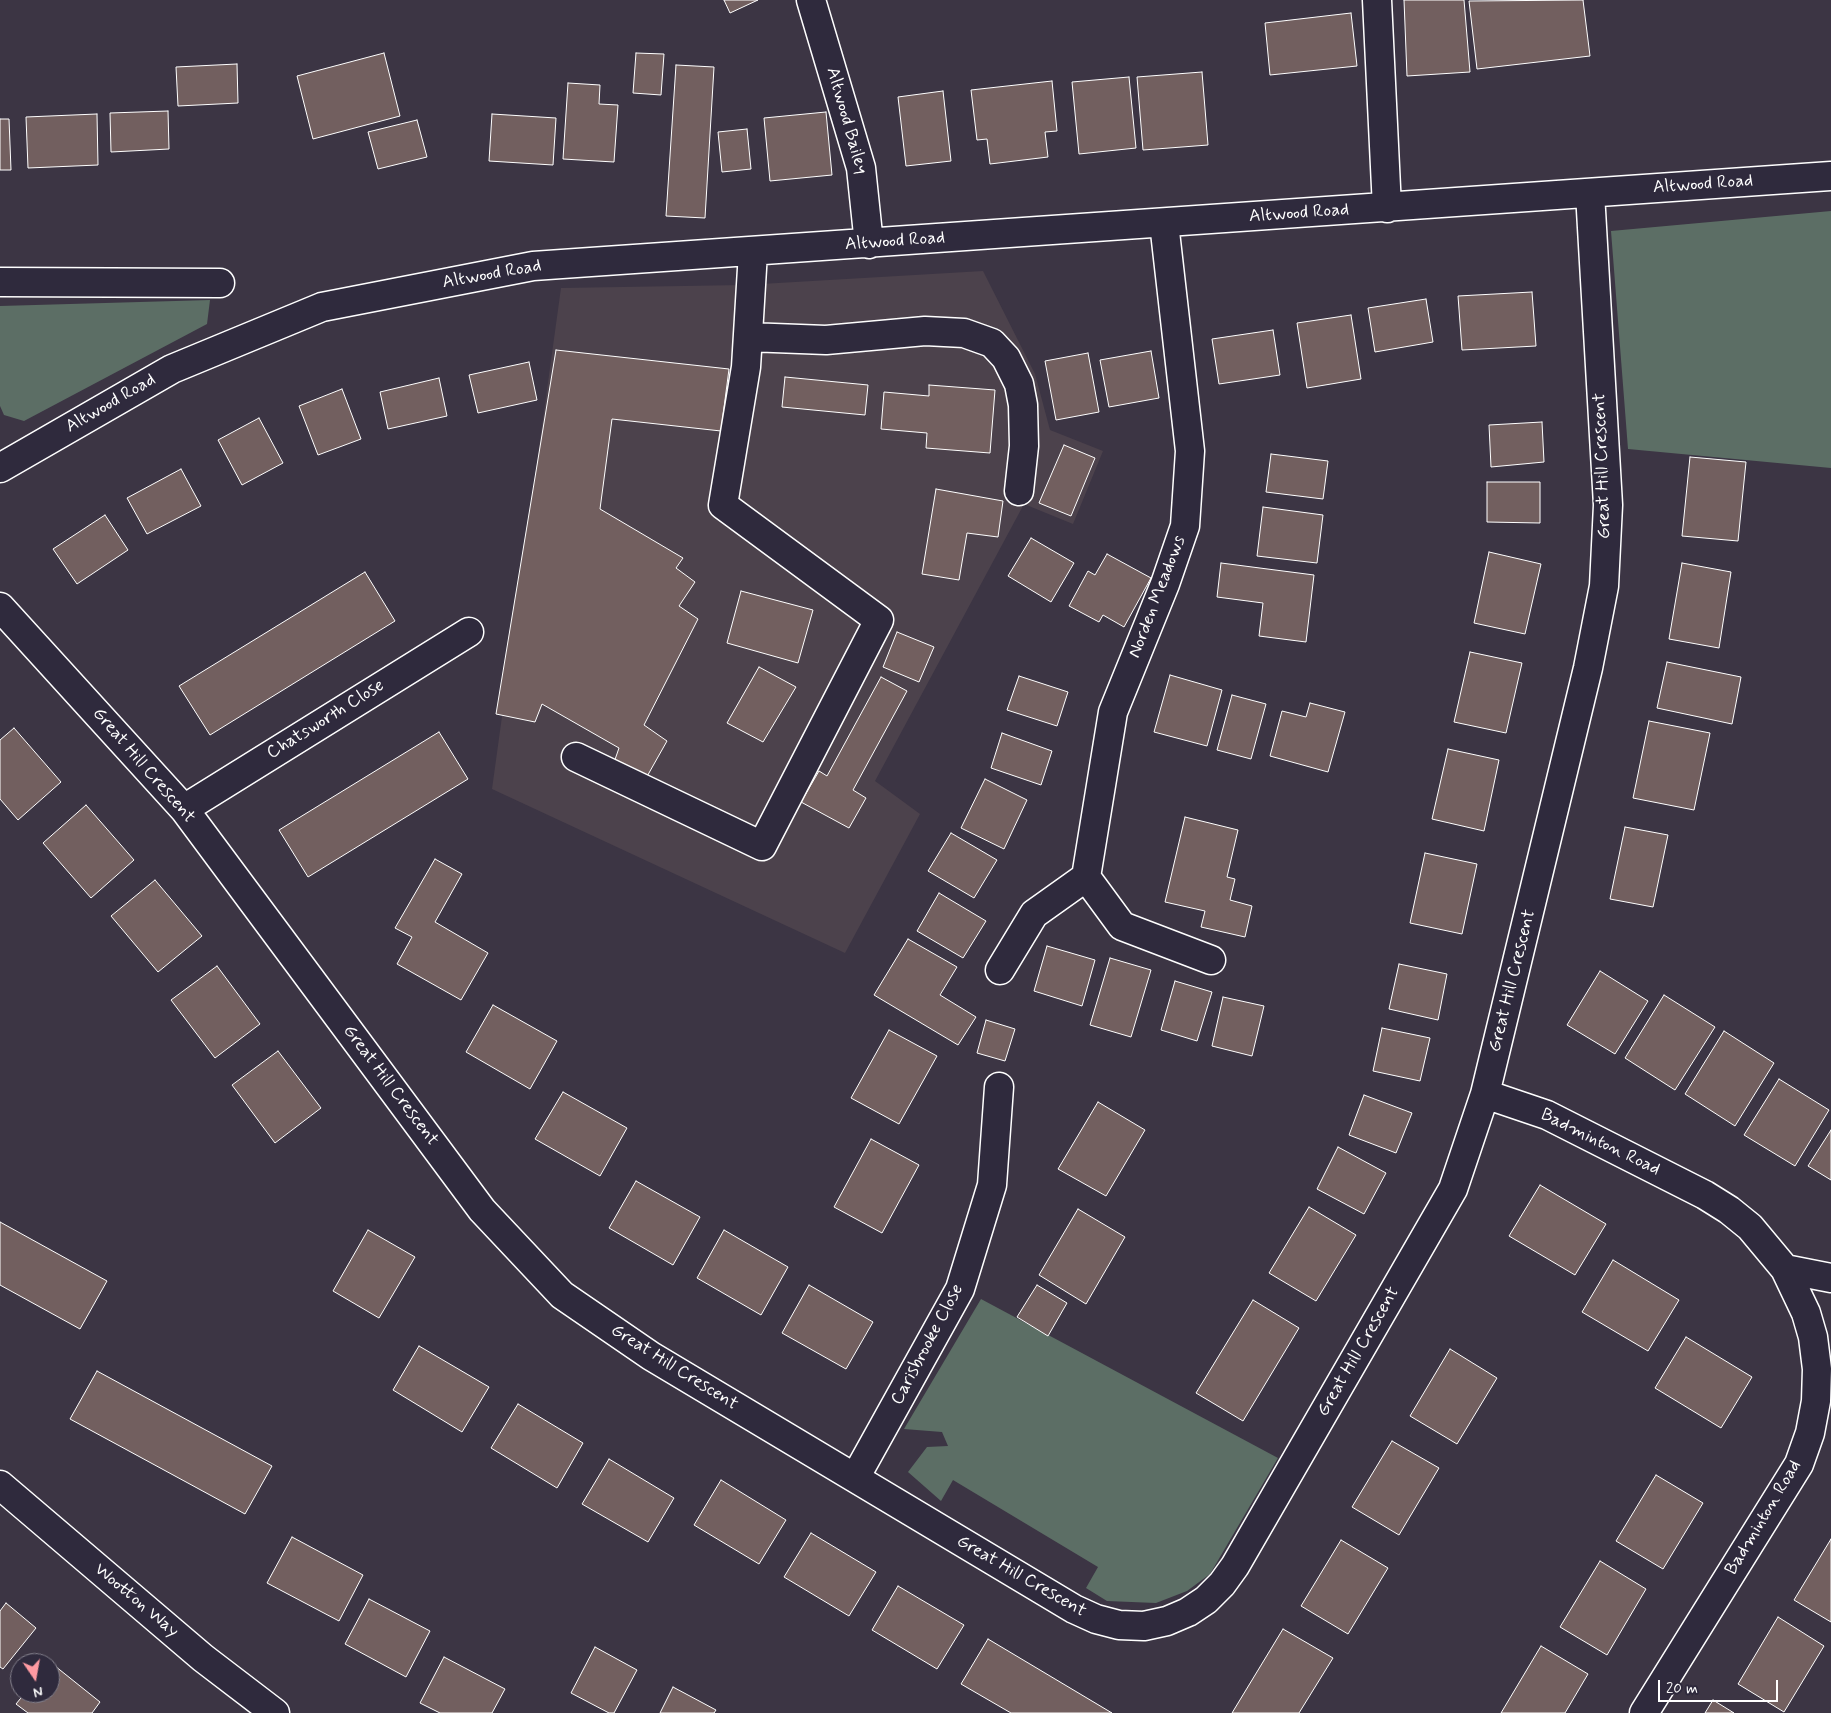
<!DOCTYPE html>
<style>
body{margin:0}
#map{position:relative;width:1831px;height:1713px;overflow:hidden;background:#3c3544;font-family:Mynerve,sans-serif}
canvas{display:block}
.north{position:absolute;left:10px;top:1653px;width:50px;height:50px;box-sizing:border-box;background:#2f2a3d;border:1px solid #827f8b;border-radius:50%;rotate:168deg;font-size:14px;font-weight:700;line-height:20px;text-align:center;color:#fff}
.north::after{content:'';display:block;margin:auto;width:18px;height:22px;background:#ff9aa2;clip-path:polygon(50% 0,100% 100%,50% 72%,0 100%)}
.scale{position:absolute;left:1658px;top:1680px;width:120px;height:22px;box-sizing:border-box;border:2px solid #fff;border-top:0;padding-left:6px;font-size:15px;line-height:18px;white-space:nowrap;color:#fff;-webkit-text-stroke:4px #2f2a3d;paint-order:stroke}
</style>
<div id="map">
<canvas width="1831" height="1713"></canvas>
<div class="north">N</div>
<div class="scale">20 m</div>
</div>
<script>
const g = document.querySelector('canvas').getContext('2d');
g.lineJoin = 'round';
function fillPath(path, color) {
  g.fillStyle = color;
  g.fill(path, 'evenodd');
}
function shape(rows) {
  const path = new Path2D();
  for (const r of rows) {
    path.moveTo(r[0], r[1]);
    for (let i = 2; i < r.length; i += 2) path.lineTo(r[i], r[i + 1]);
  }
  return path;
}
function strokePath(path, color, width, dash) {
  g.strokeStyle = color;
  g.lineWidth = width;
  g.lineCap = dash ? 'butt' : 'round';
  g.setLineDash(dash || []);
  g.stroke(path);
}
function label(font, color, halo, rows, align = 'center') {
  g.font = font + ' Mynerve,sans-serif';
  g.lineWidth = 4;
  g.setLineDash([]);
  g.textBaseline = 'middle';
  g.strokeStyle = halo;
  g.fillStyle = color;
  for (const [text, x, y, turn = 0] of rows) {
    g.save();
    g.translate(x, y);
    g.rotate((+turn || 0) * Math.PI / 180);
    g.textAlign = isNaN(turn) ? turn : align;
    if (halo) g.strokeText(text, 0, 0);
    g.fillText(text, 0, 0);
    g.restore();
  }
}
fillPath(shape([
 [983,271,1035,374,1050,430,1103,451,1073,524,1024,504,875,781,920,814,845,953,492,789,561,288,744,285]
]), '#4c424c');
fillPath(shape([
 [1831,211,1831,468,1628,449,1611,231],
 [210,300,207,324,24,421,4,415,0,406,0,306],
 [981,1299,1278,1458,1210,1574,1187,1591,1156,1603,1107,1601,1086,1588,1098,1567,953,1480,941,1501,908,1472,927,1447,948,1446,942,1432,904,1429]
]), '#5c6e65');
const building = shape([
 [724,0,758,0,730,13,724,0],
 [1404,0,1464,0,1470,72,1407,76,1404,0],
 [1583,0,1590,56,1477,69,1469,1,1583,0],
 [1351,13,1357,66,1270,75,1265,23,1351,13],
 [384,53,400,116,313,139,297,76,384,53],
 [636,53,664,54,661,95,633,93,636,53],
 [237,64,238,103,178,106,176,67,237,64],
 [676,65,714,67,705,218,666,216,676,65],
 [1202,72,1208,145,1143,150,1137,77,1202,72],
 [1129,77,1136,148,1079,154,1072,82,1129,77],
 [1052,81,1057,131,1045,132,1048,157,990,164,987,139,977,140,971,90,1052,81],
 [568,83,600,85,599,104,618,105,614,162,563,159,568,83],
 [943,91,951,161,906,166,898,97,943,91],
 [168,111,169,149,111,152,110,113,168,111],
 [826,112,832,175,770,181,764,118,826,112],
 [97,114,98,165,28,168,26,117,97,114],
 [492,114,556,118,553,165,489,161,492,114],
 [0,119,9,119,11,170,0,170,0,119],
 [417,120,427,157,378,169,368,132,417,120],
 [747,129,751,169,722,172,718,132,747,129],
 [1532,292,1536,346,1462,350,1458,296,1532,292],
 [1426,299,1433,342,1375,352,1368,308,1426,299],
 [1351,315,1361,379,1307,388,1297,323,1351,315],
 [1273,330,1280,375,1219,384,1212,339,1273,330],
 [556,350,729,369,721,431,612,419,600,509,683,558,676,568,695,582,679,606,698,619,644,725,667,741,645,780,611,771,619,748,542,704,535,722,496,714,556,350],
 [1151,351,1159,398,1109,407,1100,360,1151,351],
 [1088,353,1099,412,1056,420,1045,361,1088,353],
 [529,362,537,400,478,413,469,375,529,362],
 [785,377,868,385,865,415,782,407,785,377],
 [439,378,447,416,388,429,380,392,439,378],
 [929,385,995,390,990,453,926,448,927,433,881,429,884,392,929,396,929,385],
 [342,389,361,439,318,455,299,406,342,389],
 [259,418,283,463,242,485,218,440,259,418],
 [1542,422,1544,462,1491,467,1489,425,1542,422],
 [1064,445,1095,458,1071,516,1039,503,1064,445],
 [1271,454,1328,461,1323,499,1266,492,1271,454],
 [1690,457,1746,462,1738,541,1682,536,1690,457],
 [181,469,201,506,147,534,127,498,181,469],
 [1487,482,1540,482,1540,523,1487,522,1487,482],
 [936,489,1003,501,998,537,967,533,959,580,922,574,936,489],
 [1263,507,1323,515,1317,563,1257,556,1263,507],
 [105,515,128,550,77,584,53,549,105,515],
 [1031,538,1074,563,1051,602,1008,576,1031,538],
 [1489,552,1541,564,1525,634,1474,623,1489,552],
 [1107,554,1151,578,1124,627,1103,615,1099,622,1069,606,1088,571,1095,575,1107,554],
 [1221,563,1314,575,1306,642,1259,636,1263,603,1217,597,1221,563],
 [1682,563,1731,572,1719,648,1669,639,1682,563],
 [365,572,395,621,210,735,179,686,365,572],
 [741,591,813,610,798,663,727,643,741,591],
 [897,632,934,647,919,682,883,667,897,632],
 [1470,652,1522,663,1506,733,1454,722,1470,652],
 [1667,662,1741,677,1732,724,1657,708,1667,662],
 [759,667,796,687,763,742,727,723,759,667],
 [1170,675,1222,690,1207,746,1154,732,1170,675],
 [1019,676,1068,692,1057,726,1007,710,1019,676],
 [881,677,907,691,853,790,866,798,849,828,801,802,819,771,827,776,881,677],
 [1232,695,1266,704,1251,759,1217,750,1232,695],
 [1310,703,1345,712,1328,772,1270,756,1282,711,1306,717,1310,703],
 [1649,721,1710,733,1694,810,1633,798,1649,721],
 [14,728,61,782,18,820,0,799,0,740,14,728],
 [439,732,468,779,308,877,279,830,439,732],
 [1002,733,1052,751,1041,785,991,768,1002,733],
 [1448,749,1499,760,1484,831,1432,819,1448,749],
 [985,779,1027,800,1004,849,961,828,985,779],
 [86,805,134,860,91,898,43,843,86,805],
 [1185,817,1238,830,1227,877,1235,879,1230,900,1252,906,1245,937,1201,927,1205,911,1165,902,1185,817],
 [1625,827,1668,835,1653,907,1610,899,1625,827],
 [951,833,997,860,974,898,928,871,951,833],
 [1425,853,1477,864,1462,934,1410,923,1425,853],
 [435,859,462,874,435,922,488,953,461,1000,397,964,412,937,395,928,435,859],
 [155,880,202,936,158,972,111,916,155,880],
 [939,893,986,921,963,958,917,931,939,893],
 [908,939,957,967,940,995,976,1017,958,1045,874,995,908,939],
 [1047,946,1095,960,1082,1006,1034,991,1047,946],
 [1110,958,1151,970,1131,1037,1090,1025,1110,958],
 [1399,964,1447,974,1438,1020,1389,1009,1399,964],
 [217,966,260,1024,215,1058,171,1000,217,966],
 [1600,971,1648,1001,1615,1054,1567,1025,1600,971],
 [1175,981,1212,992,1197,1041,1161,1030,1175,981],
 [1664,995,1715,1027,1675,1090,1625,1058,1664,995],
 [1223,997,1264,1006,1252,1056,1212,1046,1223,997],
 [493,1005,557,1041,530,1089,466,1052,493,1005],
 [986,1020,1015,1029,1005,1061,977,1053,986,1020],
 [1382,1028,1430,1038,1420,1081,1373,1071,1382,1028],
 [889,1030,937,1056,899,1124,851,1098,889,1030],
 [1724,1031,1774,1063,1735,1126,1685,1094,1724,1031],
 [278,1051,321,1108,275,1143,232,1085,278,1051],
 [1779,1079,1829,1110,1795,1166,1744,1135,1779,1079],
 [563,1092,627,1128,600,1176,535,1139,563,1092],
 [1364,1095,1412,1113,1396,1153,1349,1135,1364,1095],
 [1098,1102,1145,1130,1106,1196,1058,1169,1098,1102],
 [1831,1130,1831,1180,1808,1166,1831,1130],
 [871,1139,919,1165,882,1233,834,1207,871,1139],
 [1338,1147,1386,1173,1364,1214,1317,1189,1338,1147],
 [636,1181,700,1217,673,1265,609,1228,636,1181],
 [1540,1185,1606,1224,1575,1275,1509,1236,1540,1185],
 [1309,1207,1356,1235,1316,1301,1269,1273,1309,1207],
 [1078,1209,1125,1237,1086,1304,1039,1275,1078,1209],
 [0,1222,107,1281,80,1329,0,1285,0,1222],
 [368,1230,415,1257,379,1318,333,1291,368,1230],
 [724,1230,788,1267,761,1315,697,1278,724,1230],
 [1613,1260,1679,1300,1648,1351,1582,1312,1613,1260],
 [809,1285,873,1322,846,1369,782,1333,809,1285],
 [1037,1285,1067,1303,1048,1336,1017,1317,1037,1285],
 [1253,1300,1299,1328,1243,1421,1196,1393,1253,1300],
 [1686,1337,1752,1377,1721,1428,1655,1388,1686,1337],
 [419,1346,489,1387,462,1432,393,1390,419,1346],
 [1450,1349,1497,1378,1457,1444,1410,1416,1450,1349],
 [97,1371,272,1466,245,1514,70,1419,97,1371],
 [518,1404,583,1443,557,1488,491,1448,518,1404],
 [1392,1441,1439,1468,1399,1535,1352,1507,1392,1441],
 [609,1459,674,1498,648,1542,582,1504,609,1459],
 [1656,1475,1703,1503,1663,1569,1616,1541,1656,1475],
 [721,1480,786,1520,759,1564,694,1525,721,1480],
 [811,1533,876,1572,849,1616,784,1577,811,1533],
 [292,1537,363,1575,339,1621,267,1583,292,1537],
 [1831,1539,1831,1622,1794,1600,1831,1539],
 [1341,1540,1388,1568,1348,1634,1301,1606,1341,1540],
 [1600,1561,1646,1589,1607,1655,1560,1627,1600,1561],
 [898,1586,964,1625,937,1669,872,1630,898,1586],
 [369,1599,430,1631,406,1677,345,1644,369,1599],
 [6,1603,36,1628,3,1669,0,1667,0,1611,6,1603],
 [1778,1617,1824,1646,1784,1712,1738,1684,1778,1617],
 [1283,1629,1333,1658,1299,1713,1232,1713,1283,1629],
 [988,1639,1112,1713,1011,1713,961,1684,988,1639],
 [1541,1646,1588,1674,1565,1713,1501,1713,1541,1646],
 [595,1647,637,1670,614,1713,609,1713,571,1693,595,1647],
 [444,1657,505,1689,492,1713,440,1713,420,1703,444,1657],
 [50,1662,100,1702,92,1713,28,1713,16,1704,25,1693,50,1693,50,1662],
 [673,1687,716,1710,714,1713,660,1713,673,1687],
 [1713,1700,1734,1713,1705,1713,1713,1700]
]);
fillPath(building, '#725f5f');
strokePath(building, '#fff', 1);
const minor = shape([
 [811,0,861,168,869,244],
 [1377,0,1387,208],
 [0,282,220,283],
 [748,337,826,340,925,331,964,333,992,343,1006,358,1019,384,1023,405,1024,446,1019,491],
 [0,468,172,369,322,307,533,266,1831,176],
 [0,607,184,809,482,1210,562,1295,651,1356,1074,1609,1096,1619,1119,1625,1144,1626,1167,1621,1188,1612,1206,1600,1222,1584,1235,1566,1453,1189,1485,1094,1588,668,1604,586,1608,505,1590,193],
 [576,757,762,846,879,620,723,505,746,367,753,252],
 [184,809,469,632],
 [1086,877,1113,712,1165,584,1185,526,1190,451,1164,223],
 [1086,877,1122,926,1211,960],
 [1000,970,1034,914,1086,877],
 [1485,1094,1547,1115,1705,1195,1729,1210,1750,1227,1785,1269,1806,1313,1813,1337,1817,1369,1816,1401,1810,1433,1799,1464,1644,1713],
 [1785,1269,1831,1278],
 [855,1478,960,1289,992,1185,999,1087],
 [0,1485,203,1658,275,1713]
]);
strokePath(minor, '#fff', 31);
strokePath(minor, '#2f2a3d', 28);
label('18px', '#fff', '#2f2a3d', [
 ["Altwood Bailey",846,121,74],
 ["Altwood Road",1703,185,-4],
 ["Altwood Road",1299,214,-4],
 ["Altwood Road",895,242,-4],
 ["Altwood Road",492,275,-10],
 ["Altwood Road",111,404,-30],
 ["Great Hill Crescent",1603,466,-92],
 ["Norden Meadows",1158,597,-69],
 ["Chatsworth Close",326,720,-32],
 ["Great Hill Crescent",143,766,49],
 ["Great Hill Crescent",1513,981,-76],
 ["Great Hill Crescent",390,1086,53],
 ["Badminton Road",1600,1143,26],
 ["Carisbrooke Close",928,1345,-62],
 ["Great Hill Crescent",1359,1352,-60],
 ["Great Hill Crescent",674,1368,32],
 ["Badminton Road",1764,1518,-59],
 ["Great Hill Crescent",1021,1577,30],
 ["Wootton Way",136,1601,40]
]);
</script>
